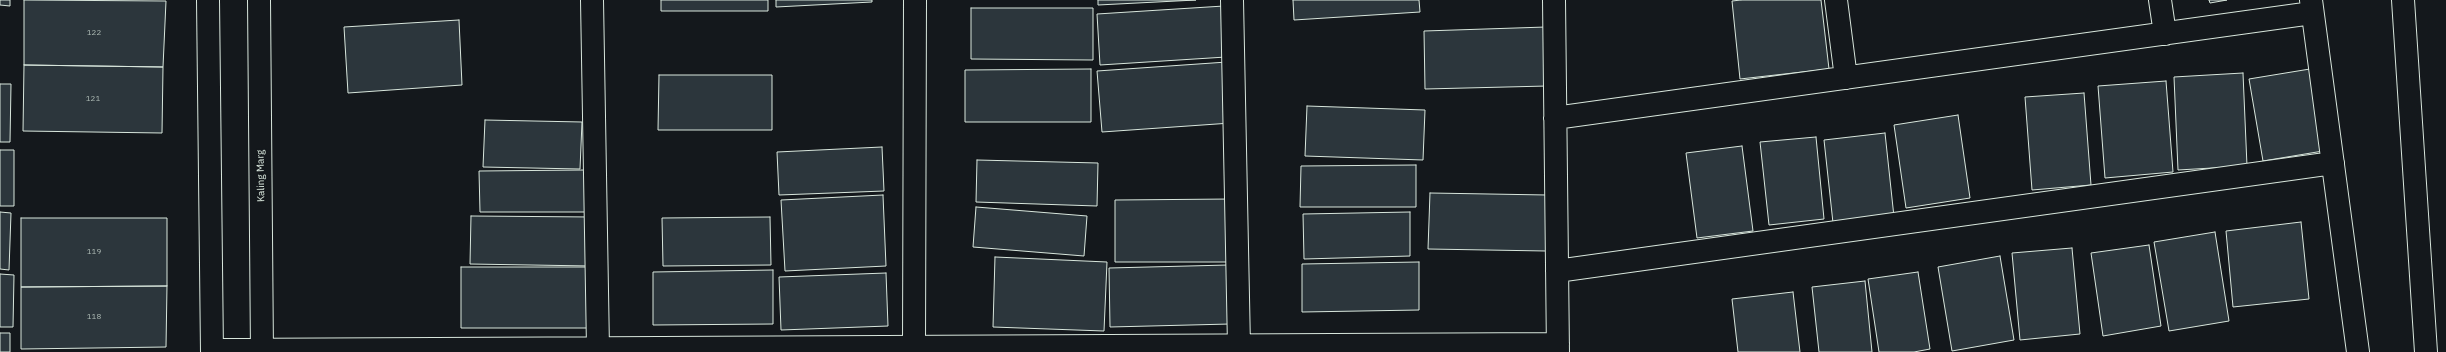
<!DOCTYPE html>
<style>
body{margin:0}
canvas{display:block;background:#14181c}
</style>
<canvas width="2446" height="352"></canvas>
<script>
const g = document.querySelector('canvas').getContext('2d');
g.lineJoin = 'round';
function fillPath(path, color) {
  g.fillStyle = color;
  g.fill(path, 'evenodd');
}
function shape(rows) {
  const path = new Path2D();
  for (const r of rows) {
    path.moveTo(r[0], r[1]);
    for (let i = 2; i < r.length; i += 2) path.lineTo(r[i], r[i + 1]);
  }
  return path;
}
function strokePath(path, color, width, dash) {
  g.strokeStyle = color;
  g.lineWidth = width;
  g.lineCap = dash ? 'butt' : 'round';
  g.setLineDash(dash || []);
  g.stroke(path);
}
function label(font, color, halo, rows, align = 'center') {
  g.font = font + ' "IBM Plex Sans",sans-serif';
  g.lineWidth = 3;
  g.setLineDash([]);
  g.textBaseline = 'middle';
  g.strokeStyle = halo;
  g.fillStyle = color;
  for (const [text, x, y, turn = 0] of rows) {
    g.save();
    g.translate(x, y);
    g.rotate((+turn || 0) * Math.PI / 180);
    g.textAlign = isNaN(turn) ? turn : align;
    if (halo) g.strokeText(text, 0, 0);
    g.fillText(text, 0, 0);
    g.restore();
  }
}
const building = shape([
 [0,0,10,0,10,6,0,5,0,0],
 [24,0,166,1,163,67,24,65,24,0],
 [661,0,768,0,768,11,661,11,661,0],
 [776,0,872,0,872,2,776,7,776,0],
 [1098,0,1196,0,1098,5,1098,0],
 [1293,0,1419,0,1420,12,1294,20,1293,0],
 [1741,0,1821,0,1829,69,1740,79,1732,1,1741,0],
 [2209,0,2227,0,2210,3,2209,0],
 [1224,6,1226,57,1100,65,1097,14,1224,6],
 [971,8,1093,8,1093,60,971,59,971,8],
 [459,20,462,85,348,93,344,27,459,20],
 [1546,27,1547,86,1425,89,1424,31,1546,27],
 [1227,62,1231,123,1102,132,1097,71,1227,62],
 [24,65,163,67,162,133,23,131,24,65],
 [1091,69,1091,122,965,122,965,70,1091,69],
 [2310,69,2323,151,2263,161,2249,79,2310,69],
 [2243,73,2247,166,2178,170,2174,77,2243,73],
 [659,75,772,75,772,130,658,130,659,75],
 [2166,81,2173,172,2105,178,2098,86,2166,81],
 [0,84,11,84,10,142,0,142,0,84],
 [2084,93,2091,185,2032,190,2025,97,2084,93],
 [1307,106,1425,110,1423,160,1305,156,1307,106],
 [1958,115,1970,198,1906,208,1894,125,1958,115],
 [485,120,582,122,580,169,483,167,485,120],
 [1885,133,1894,217,1833,223,1824,140,1885,133],
 [1816,137,1824,219,1769,225,1760,142,1816,137],
 [1742,146,1753,231,1697,238,1686,153,1742,146],
 [882,147,884,191,779,195,777,152,882,147],
 [0,150,14,150,14,206,0,206,0,150],
 [977,160,1098,163,1097,206,976,202,977,160],
 [1416,165,1416,207,1300,207,1301,166,1416,165],
 [585,170,585,212,480,212,479,171,585,170],
 [1430,193,1547,195,1546,251,1428,249,1430,193],
 [883,195,886,266,785,271,781,200,883,195],
 [1232,199,1233,262,1115,262,1115,200,1232,199],
 [976,207,1087,216,1084,256,973,247,976,207],
 [0,212,11,213,9,270,0,269,0,212],
 [1410,212,1410,256,1304,259,1303,214,1410,212],
 [471,216,592,217,591,266,470,264,471,216],
 [770,217,771,265,663,266,662,218,770,217],
 [21,218,167,218,167,286,21,287,21,218],
 [2301,222,2309,299,2233,307,2226,231,2301,222],
 [2215,232,2229,321,2169,331,2154,242,2215,232],
 [2149,245,2161,326,2103,336,2091,253,2149,245],
 [2072,248,2080,334,2020,340,2012,253,2072,248],
 [2000,256,2014,340,1952,351,1938,267,2000,256],
 [995,257,1107,262,1104,331,993,327,995,257],
 [1419,262,1419,310,1302,312,1302,264,1419,262],
 [1228,265,1230,324,1110,327,1109,268,1228,265],
 [461,267,594,267,594,328,461,328,461,267],
 [773,270,773,324,653,325,653,272,773,270],
 [1918,272,1930,349,1914,352,1879,352,1868,279,1918,272],
 [886,273,888,326,781,330,779,277,886,273],
 [0,274,14,275,13,327,0,327,0,274],
 [1865,281,1872,352,1819,352,1812,287,1865,281],
 [167,286,166,347,21,349,21,287,167,286],
 [1793,292,1800,352,1738,352,1732,299,1793,292],
 [0,333,10,333,10,352,0,352,0,333]
]);
fillPath(building, '#2c363c');
strokePath(building, '#d8e6dc', 1);
const minor = shape([
 [208,0,212,352],
 [259,0,262,352],
 [592,0,598,348],
 [1232,0,1239,346],
 [1554,0,1558,352],
 [1836,0,1846,78],
 [2160,0,2165,34],
 [2311,0,2358,352],
 [2403,0,2426,352],
 [1555,118,2312,13],
 [1557,271,2333,163],
 [914,346,915,0],
 [212,350,1558,344]
]);
strokePath(minor, '#d8e6dc', 24);
strokePath(minor, '#14181c', 22);
label('8px', '#adbab4', null, [
 ["122",94,33],
 ["121",93,99],
 ["119",94,252],
 ["118",94,317]
]);
label('10px', '#d8e6dc', '#14181c', [
 ["Kaling Marg",261,176,-91]
]);
</script>
